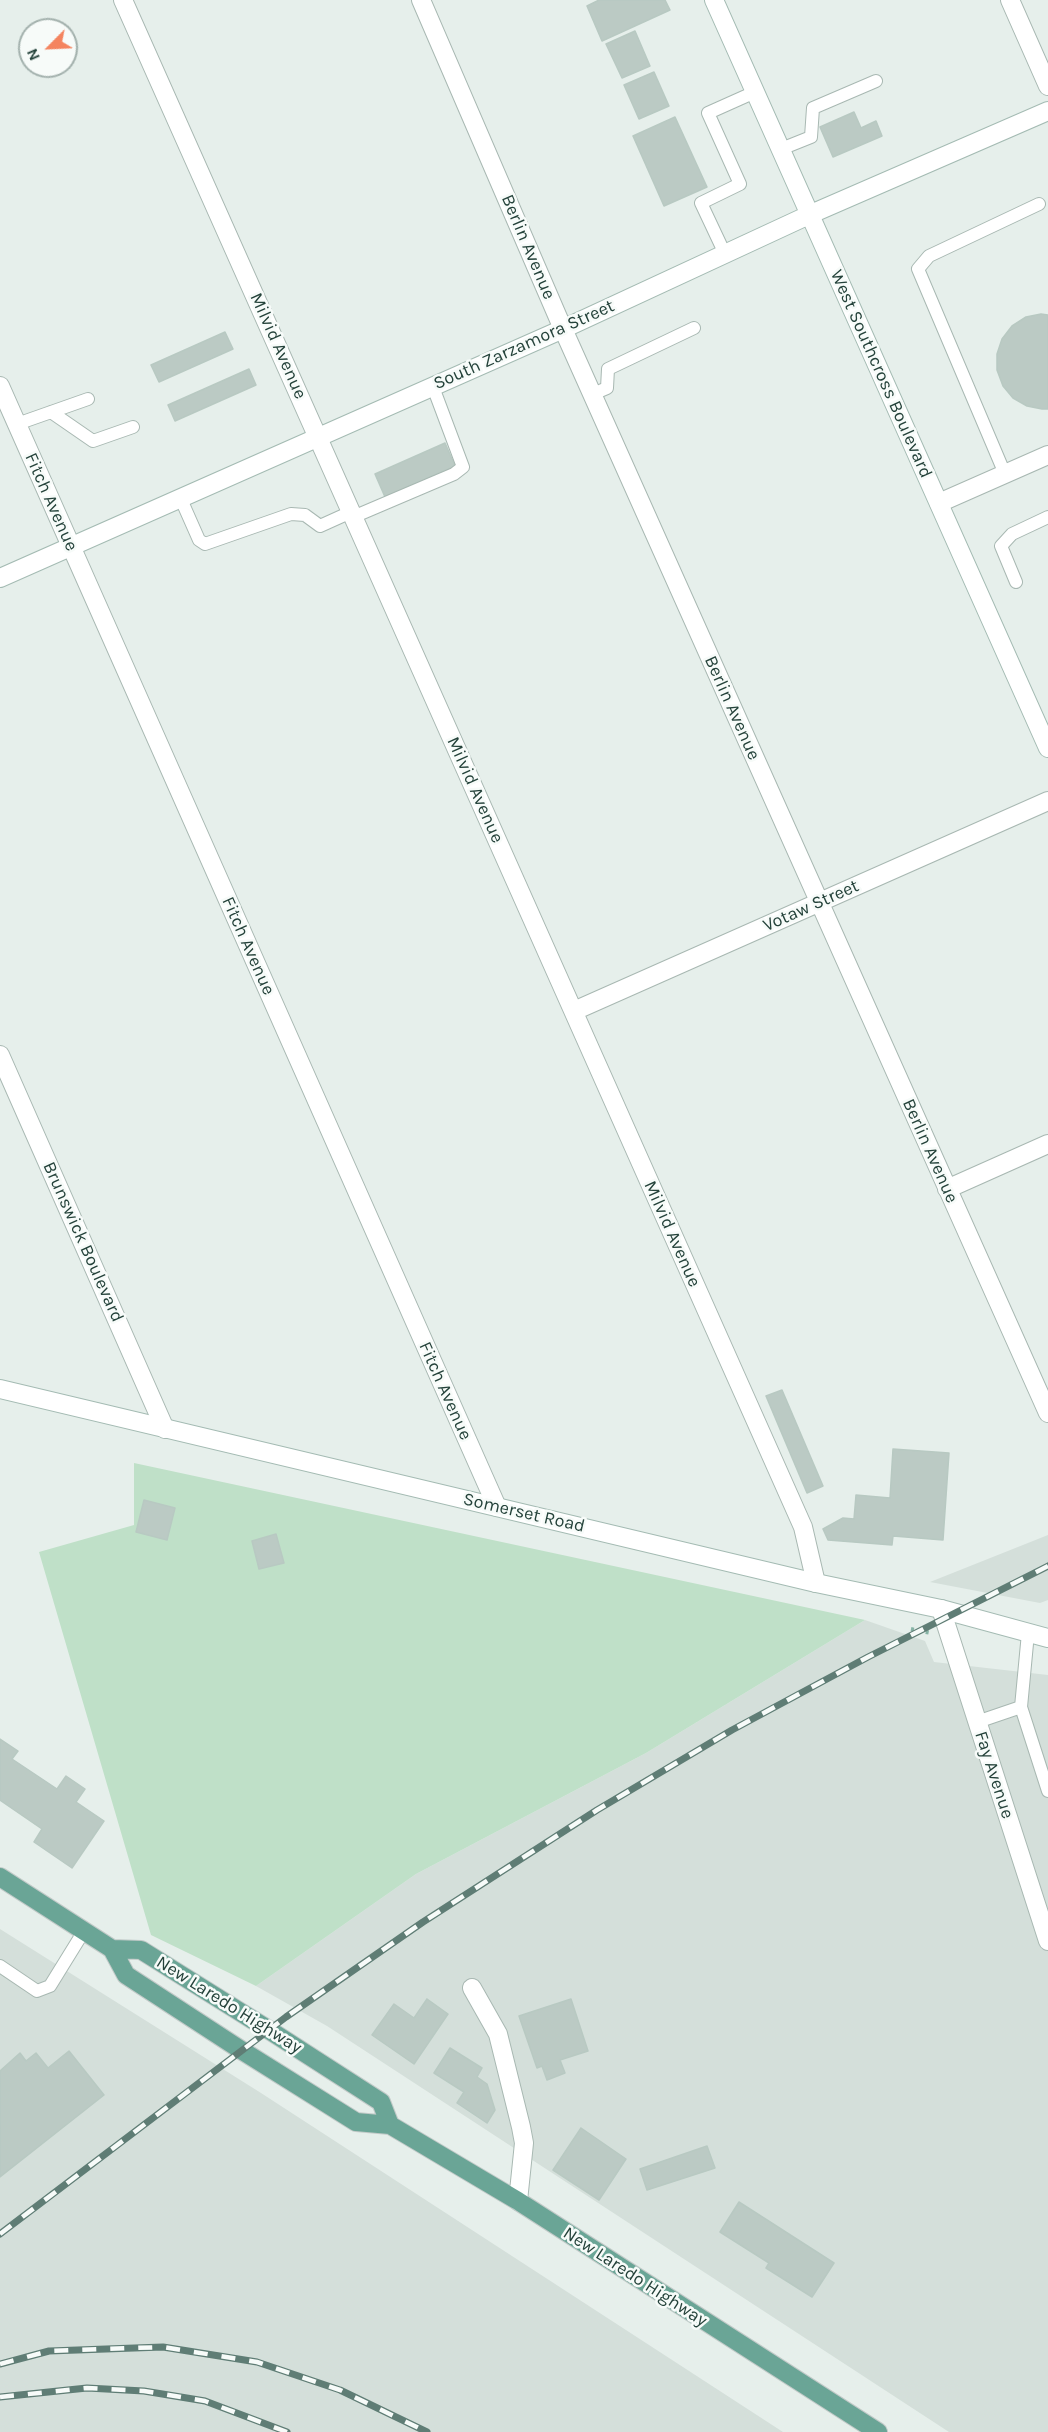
<!DOCTYPE html>
<style>
body{margin:0}
#map{position:relative;width:1048px;height:2432px;overflow:hidden;background:#e6efeb;font-family:Karla,sans-serif}
canvas{display:block}
.north{position:absolute;left:18px;top:18px;width:60px;height:60px;box-sizing:border-box;background:#f7fbf9;border:2px solid #a3b1ad;border-radius:50%;rotate:246deg;font-size:16px;font-weight:700;line-height:24px;text-align:center;color:#24423a}
.north::after{content:'';display:block;margin:auto;width:21px;height:27px;background:#f4845f;clip-path:polygon(50% 0,100% 100%,50% 72%,0 100%)}
</style>
<div id="map">
<canvas width="1048" height="2432"></canvas>
<div class="north">N</div>
</div>
<script>
const g = document.querySelector('canvas').getContext('2d');
g.lineJoin = 'round';
function fillPath(path, color) {
  g.fillStyle = color;
  g.fill(path, 'evenodd');
}
function shape(rows) {
  const path = new Path2D();
  for (const r of rows) {
    path.moveTo(r[0], r[1]);
    for (let i = 2; i < r.length; i += 2) path.lineTo(r[i], r[i + 1]);
  }
  return path;
}
function strokePath(path, color, width, dash) {
  g.strokeStyle = color;
  g.lineWidth = width;
  g.lineCap = dash ? 'butt' : 'round';
  g.setLineDash(dash || []);
  g.stroke(path);
}
function label(font, color, halo, rows, align = 'center') {
  g.font = font + ' Karla,sans-serif';
  g.lineWidth = 5;
  g.setLineDash([]);
  g.textBaseline = 'middle';
  g.strokeStyle = halo;
  g.fillStyle = color;
  for (const [text, x, y, turn = 0] of rows) {
    g.save();
    g.translate(x, y);
    g.rotate((+turn || 0) * Math.PI / 180);
    g.textAlign = isNaN(turn) ? turn : align;
    if (halo) g.strokeText(text, 0, 0);
    g.fillText(text, 0, 0);
    g.restore();
  }
}
fillPath(shape([
 [1048,1535,1048,1600,1040,1603,930,1582],
 [865,1620,925,1641,934,1662,1048,1675,1048,2432,949,2432,327,2026,256,1986,416,1874,646,1753],
 [0,1929,261,2093,783,2432,0,2432]
]), '#d4dfda');
fillPath(shape([
 [134,1463,865,1620,646,1753,416,1874,256,1986,151,1935,39,1552,134,1525]
]), '#bfe0c8');
const building = shape([
 [599,0,665,0,670,10,602,41,587,6,599,0],
 [635,31,650,66,622,78,606,44,635,31],
 [654,72,669,106,639,119,624,85,654,72],
 [854,112,861,128,876,121,882,136,833,157,820,127,854,112],
 [675,117,707,187,664,206,633,136,675,117],
 [1041,314,1048,315,1048,409,1042,409,1027,406,1013,398,1003,386,997,370,997,354,1002,339,1012,326,1026,317,1041,314],
 [225,332,233,349,159,382,151,365,225,332],
 [249,369,256,385,175,421,168,405,249,369],
 [445,443,455,466,385,497,375,474,445,443],
 [782,1390,823,1486,807,1493,766,1396,782,1390],
 [893,1449,949,1453,943,1540,893,1536,892,1545,828,1540,823,1529,843,1518,854,1519,856,1495,890,1498,893,1449],
 [144,1500,175,1508,167,1540,136,1532,144,1500],
 [276,1534,284,1563,259,1569,252,1541,276,1534],
 [0,1739,18,1751,12,1759,57,1789,66,1776,85,1789,76,1802,104,1821,72,1868,34,1842,42,1829,0,1800,0,1739],
 [427,1999,448,2014,414,2064,372,2035,394,2004,414,2018,427,1999],
 [571,1999,588,2051,560,2060,565,2073,547,2080,542,2066,537,2068,519,2016,571,1999],
 [450,2048,482,2068,477,2077,487,2084,495,2110,487,2123,457,2103,464,2092,434,2073,450,2048],
 [69,2051,104,2095,0,2177,0,2071,20,2053,26,2061,36,2053,48,2068,69,2051],
 [581,2128,626,2159,599,2200,553,2170,581,2128],
 [707,2146,715,2168,647,2190,640,2169,707,2146],
 [739,2202,834,2263,812,2297,766,2268,769,2263,720,2232,739,2202]
]);
fillPath(building, '#bbcac4');
strokePath(building, '#b8c9c2', 1.5);
const lane = shape([
 [781,149,811,137,813,108,876,81],
 [725,254,701,203,740,184,708,113,755,92],
 [593,394,607,388,608,369,694,328],
 [51,412,93,441,133,427],
 [17,424,88,399],
 [1005,474,918,269,929,256,1039,204],
 [180,497,199,540,205,544,291,514,305,515,320,526,351,512],
 [353,517,454,474,463,467,433,387],
 [1016,582,1001,546,1012,534,1048,517],
 [1028,1633,1021,1707,1048,1791],
 [977,1722,1021,1707],
 [0,1966,37,1991,50,1986,84,1931]
]);
const street = shape([
 [123,0,803,1527,816,1583],
 [421,0,563,329,1048,1413],
 [1010,0,1048,86],
 [0,386,497,1507],
 [939,503,1048,455],
 [574,1011,1048,801],
 [0,1055,165,1429],
 [947,1189,1048,1144],
 [941,1609,1048,1941],
 [472,1988,498,2034,521,2127,524,2143,518,2201]
]);
const secondary = shape([
 [714,0,1048,748],
 [0,578,563,329,811,214,1048,111],
 [0,1389,816,1583,941,1609,1048,1638]
]);
const primary = shape([
 [0,1877,112,1949,126,1975,241,2050,356,2122,390,2125,518,2201,878,2432],
 [112,1949,141,1950,269,2030,381,2102,390,2125]
]);
strokePath(lane, '#a8b8b2', 14);
strokePath(street, '#a8b8b2', 20);
strokePath(secondary, '#a4bbb3', 20);
strokePath(primary, '#c2cac8', 20);
strokePath(shape([
 [911,1629,931,1633]
]), '#86b3a5', 4, [3, 4.5]);
strokePath(lane, '#fff', 12);
strokePath(street, '#fff', 18);
strokePath(secondary, '#fff', 18);
strokePath(primary, '#6aa596', 18);
const rail = shape([
 [0,2234,286,2017,423,1922,597,1810,732,1730,868,1657,1048,1566],
 [0,2364,49,2351,163,2347,257,2362,340,2390,427,2432],
 [0,2397,87,2388,144,2391,205,2401,287,2432]
]);
strokePath(rail, '#5f7d75', 7);
strokePath(rail, '#f7fbf9', 4.5, [14]);
label('18px', '#24423a', '#f7fbf9', [
 ["Berlin Avenue",528,247,67],
 ["South Zarzamora Street",524,345,-24],
 ["Milvid Avenue",278,346,66],
 ["West Southcross Boulevard",881,374,66],
 ["Fitch Avenue",51,502,66],
 ["Berlin Avenue",732,708,66],
 ["Milvid Avenue",475,790,66],
 ["Votaw Street",811,906,-24],
 ["Fitch Avenue",248,946,66],
 ["Berlin Avenue",930,1151,66],
 ["Milvid Avenue",672,1234,66],
 ["Brunswick Boulevard",83,1242,66],
 ["Fitch Avenue",445,1391,66],
 ["Somerset Road",524,1513,13],
 ["Fay Avenue",994,1775,72],
 ["New Laredo Highway",229,2005,32],
 ["New Laredo Highway",635,2277,33]
]);
</script>
